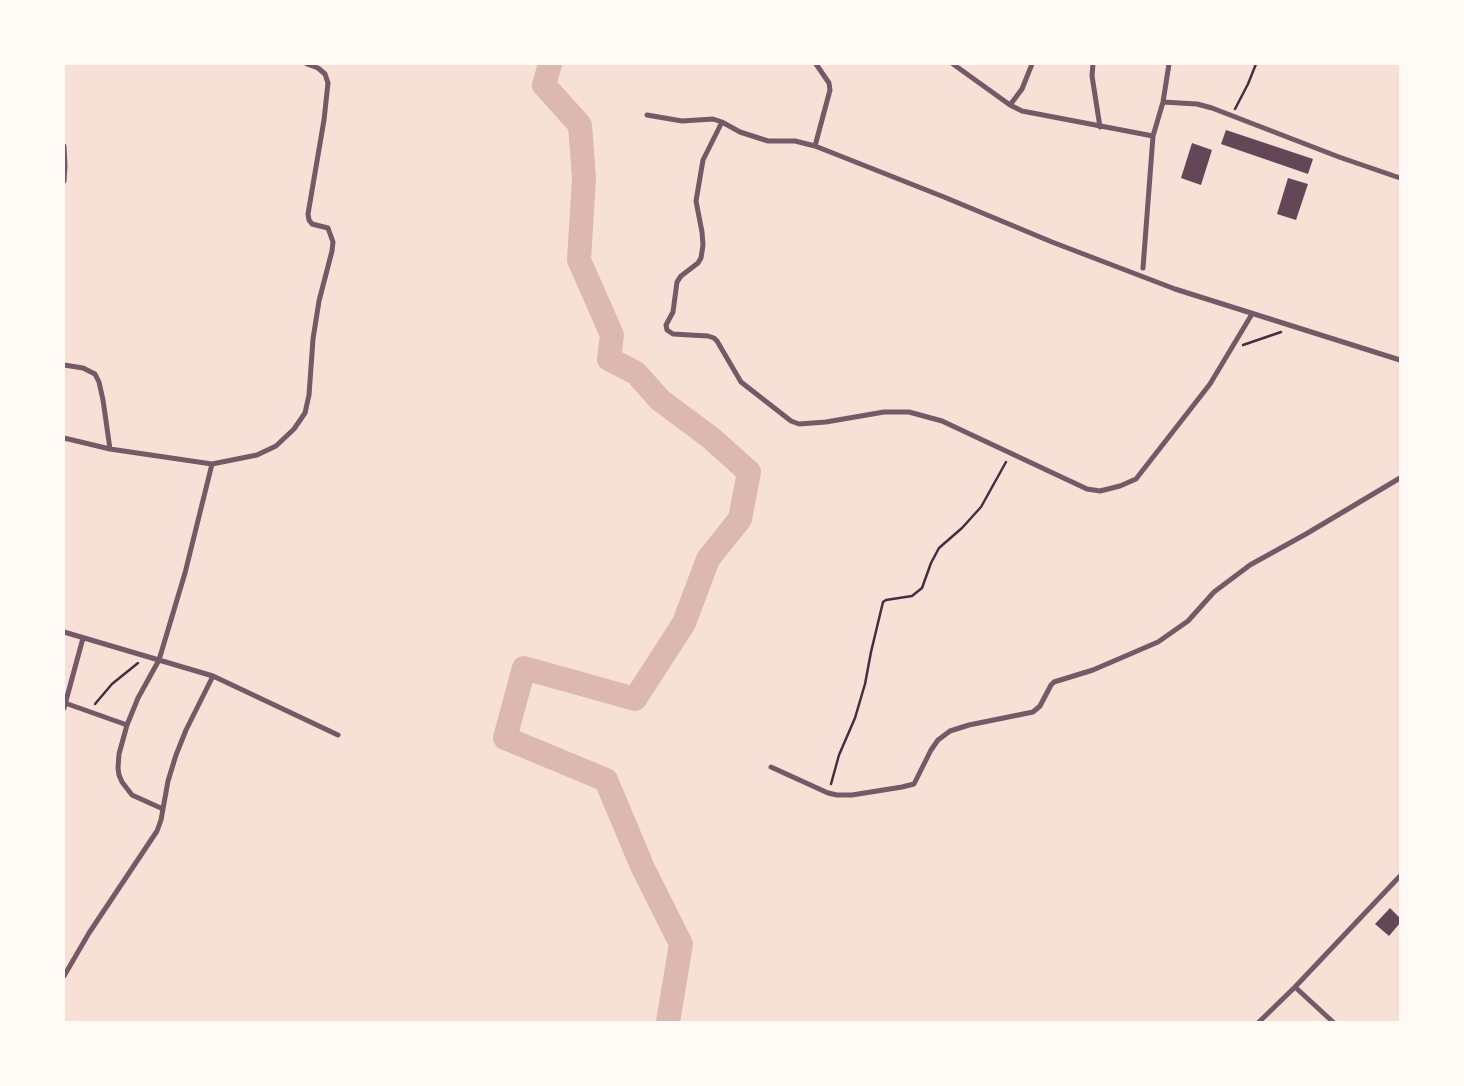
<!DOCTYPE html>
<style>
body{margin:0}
#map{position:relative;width:1464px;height:1086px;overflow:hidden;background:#f7e1d7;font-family:Overpass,sans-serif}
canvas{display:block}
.frame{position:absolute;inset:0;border:65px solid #fffaf5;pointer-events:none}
</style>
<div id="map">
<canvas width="1464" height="1086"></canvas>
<div class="frame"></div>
</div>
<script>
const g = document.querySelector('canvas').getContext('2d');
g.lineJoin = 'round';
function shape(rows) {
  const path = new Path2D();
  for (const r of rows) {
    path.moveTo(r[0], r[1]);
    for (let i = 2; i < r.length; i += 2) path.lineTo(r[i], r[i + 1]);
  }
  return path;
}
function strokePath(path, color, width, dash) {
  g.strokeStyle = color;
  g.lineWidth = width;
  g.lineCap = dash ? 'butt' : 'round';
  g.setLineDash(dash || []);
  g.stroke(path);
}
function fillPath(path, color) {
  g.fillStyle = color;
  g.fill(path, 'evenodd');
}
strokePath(shape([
 [550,64,544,85,580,125,584,178,579,260,612,335,609,359,636,373,660,400,711,438,749,472,740,519,708,559,684,623,635,699,524,668,505,738,606,780,642,866,681,944,668,1022]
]), '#dcb8b0', 24);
fillPath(shape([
 [1226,130,1313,159,1308,174,1221,144],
 [1192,143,1212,150,1201,185,1181,178],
 [1288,178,1308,184,1296,220,1277,214],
 [1390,908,1400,918,1400,923,1389,936,1375,924]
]), '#644757');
strokePath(shape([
 [1235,109,1248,84,1256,64],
 [1243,345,1281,332],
 [95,704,112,684,138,663],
 [831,784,839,755,855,718,865,684,871,652,883,602,886,600,912,596,922,588,931,563,939,548,962,528,981,507,1006,462]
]), '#4a2c40', 2.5);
strokePath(shape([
 [953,64,1010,105,1022,111,1153,136],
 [1093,64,1092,76,1100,127],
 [1163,102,1197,104,1212,108,1339,157,1400,178],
 [1010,105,1022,89,1032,64],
 [647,115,682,121,713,119,722,122,740,132,768,141,795,141,815,146,944,197,1052,242,1175,289,1400,360],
 [722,122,703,160,696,201,702,232,703,245,701,258,698,263,681,276,677,282,673,312,666,325,667,330,673,334,708,336,714,338,717,341,741,382,791,421,799,424,826,422,884,412,909,412,942,421,1087,489,1100,491,1120,486,1136,479,1210,384,1252,314],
 [64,146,65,166,64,181],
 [815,146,830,90,829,83,816,64],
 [1143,268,1153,136,1163,102,1169,64],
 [64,365,83,368,95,374,99,382,103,400,110,449],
 [64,438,110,449,212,464,257,455,276,446,294,429,305,413,309,395,313,339,319,301,332,251,333,242,328,228,312,224,309,220,308,214,324,120,328,83,325,74,318,68,307,64],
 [64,632,213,676,338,735],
 [65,703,127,725],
 [64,708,83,638],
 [771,767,828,793,837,795,852,795,902,787,914,784,931,750,938,740,950,731,969,725,1033,712,1040,706,1051,685,1054,682,1093,670,1158,642,1188,621,1214,592,1250,565,1306,534,1400,478],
 [163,809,132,795,122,782,119,775,118,768,119,754,127,725,138,698,159,660,185,573,212,464],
 [64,976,89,933,157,831,161,820,168,781,176,755,186,730,213,676],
 [1295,987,1333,1022],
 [1259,1022,1295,987,1400,876]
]), '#755966', 5);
</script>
